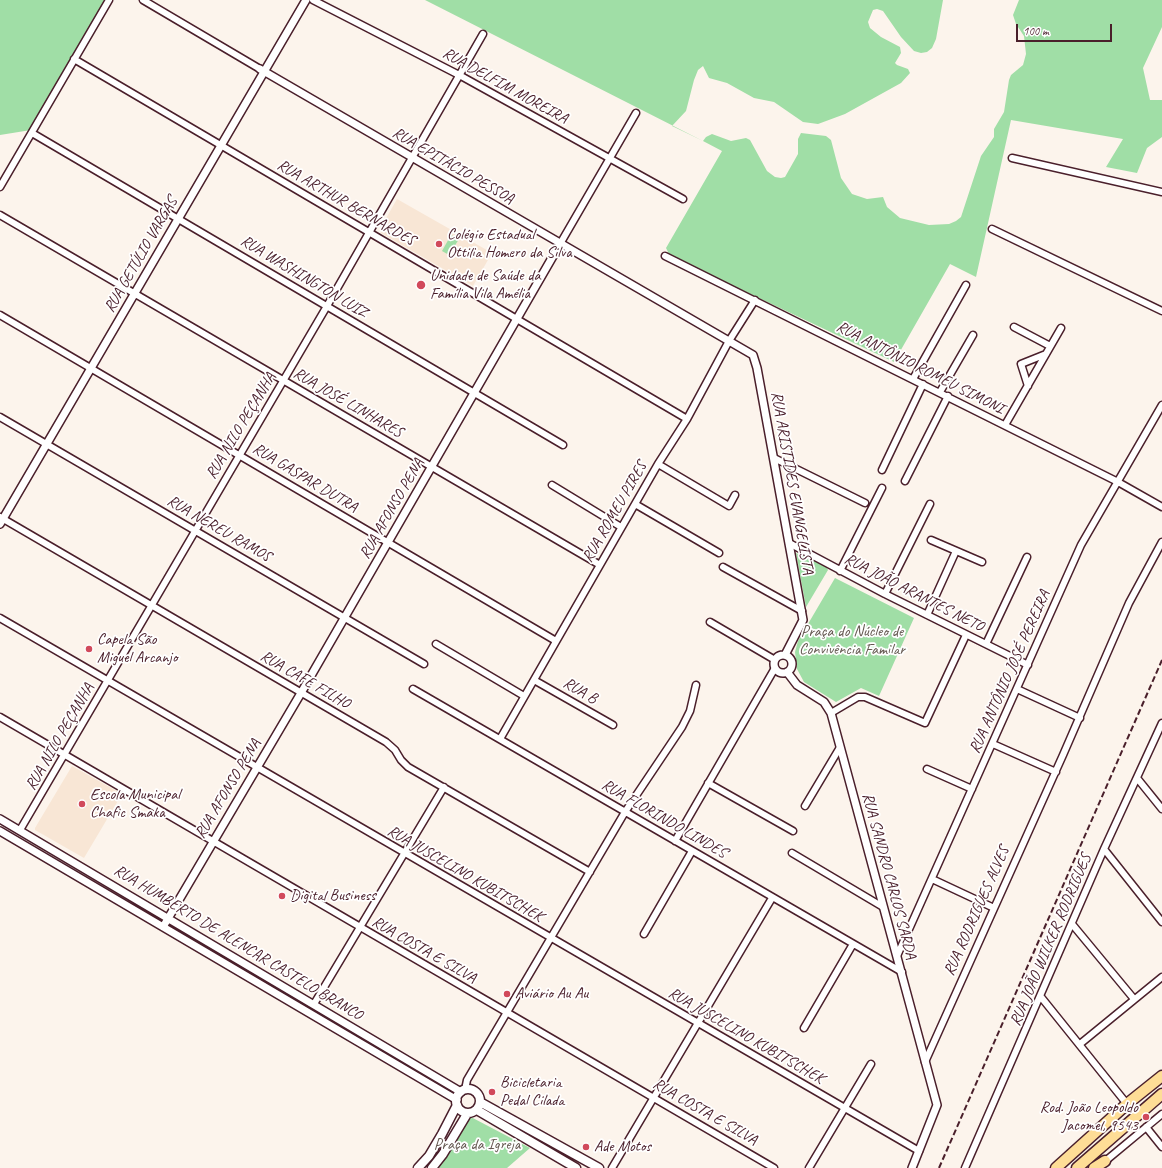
<!DOCTYPE html>
<meta charset="utf-8">
<style>
body{margin:0}
#map{position:relative;width:1162px;height:1168px;overflow:hidden;background:#fcf4ec;font-family:Caveat,sans-serif}
canvas{display:block}
.scale{position:absolute;left:1016px;top:24px;width:96px;height:18px;box-sizing:border-box;border:2px solid #4a1f2b;border-top:0;padding-left:5px;font-size:12px;line-height:14px;white-space:nowrap;color:#4a1f2b;-webkit-text-stroke:3px #fff;paint-order:stroke}
</style>
<div id="map">
<canvas width="1162" height="1168"></canvas>
<div class="scale">100 m</div>
</div>
<script>
const g = document.querySelector('canvas').getContext('2d');
g.lineJoin = 'round';
function fillPath(path, color) {
  g.fillStyle = color;
  g.fill(path, 'evenodd');
}
function shape(rows) {
  const path = new Path2D();
  for (const r of rows) {
    if (r.length === 3) {
      path.moveTo(r[0] + r[2], r[1]);
      path.arc(r[0], r[1], r[2], 0, 2 * Math.PI);
      continue;
    }
    path.moveTo(r[0], r[1]);
    for (let i = 2; i < r.length; i += 2) path.lineTo(r[i], r[i + 1]);
  }
  return path;
}
function strokePath(path, color, width, dash) {
  g.strokeStyle = color;
  g.lineWidth = width;
  g.lineCap = dash ? 'butt' : 'round';
  g.setLineDash(dash || []);
  g.stroke(path);
}
function label(font, color, halo, rows, align = 'center') {
  g.font = font + ' Caveat,sans-serif';
  g.lineWidth = 3.5;
  g.setLineDash([]);
  g.textBaseline = 'middle';
  g.strokeStyle = halo;
  g.fillStyle = color;
  for (const [text, x, y, turn = 0] of rows) {
    g.save();
    g.translate(x, y);
    g.rotate((+turn || 0) * Math.PI / 180);
    g.textAlign = isNaN(turn) ? turn : align;
    if (halo) g.strokeText(text, 0, 0);
    g.fillText(text, 0, 0);
    g.restore();
  }
}
fillPath(shape([
 [397,199,492,253,473,286,381,233,380,229],
 [72,766,122,794,84,858,35,830,35,828]
]), '#f8e6d5');
fillPath(shape([
 [0,0,109,0,31,130,0,135],
 [425,0,943,0,936,39,932,48,927,52,921,53,914,51,901,37,883,11,877,9,873,10,868,22,870,28,881,37,900,47,901,53,895,63,897,65,908,69,910,73,901,83,845,114,818,124,803,122,774,102,754,98,727,83,709,78,703,66,698,70,694,80,686,111,672,126,703,141,706,137,712,134,731,141,746,138,750,140,767,171,775,177,781,178,785,177,798,154,798,139,801,133,826,136,831,140,841,178,852,194,867,199,883,197,887,207,900,218,929,225,949,224,956,221,961,217,981,156,994,137,994,129,1004,112,1009,80,1011,75,1023,65,1026,54,1024,36,1016,24,1013,15,1019,0,1162,0,1162,27,1143,68,1150,100,1162,100,1162,137,1147,148,1137,173,1106,167,1123,139,1011,120,976,277,950,264,894,362,670,256,666,248,722,151,703,141],
 [451,235,459,239,449,255,442,251],
 [796,553,826,566,828,570,806,607],
 [835,578,914,618,879,696,861,688,836,702,804,682,797,669,795,652,798,641],
 [469,1116,530,1148,507,1168,432,1168]
]), '#a0dea6');
const minor = shape([
 [143,0,260,69],
 [313,0,461,76,683,199],
 [74,59,687,419],
 [32,133,563,445],
 [1012,158,1162,192],
 [0,187,109,0],
 [0,215,600,565],
 [992,229,1162,311],
 [560,244,636,113],
 [665,256,1118,482,1162,507],
 [0,315,556,641],
 [1014,327,1050,346],
 [913,379,966,285],
 [1028,386,1021,364,1046,354],
 [940,392,973,335],
 [0,417,424,664],
 [1005,425,1061,328],
 [774,458,865,503],
 [658,464,729,506,735,495],
 [882,470,923,384],
 [905,481,948,396],
 [552,485,621,527],
 [635,504,719,553],
 [0,517,386,742,395,750,401,760,408,767,590,872],
 [931,540,982,562],
 [789,543,885,594,1028,665],
 [723,567,802,611],
 [840,571,882,488],
 [885,594,930,504],
 [927,615,956,551],
 [0,618,919,1151],
 [710,622,775,660],
 [436,644,524,696],
 [986,644,1027,557],
 [534,680,613,725],
 [413,689,902,972],
 [1017,689,1080,718],
 [831,713,858,697,865,697,925,723,966,635],
 [0,717,774,1168],
 [500,739,658,464,687,419,729,341,755,300],
 [993,744,1056,772],
 [927,769,972,789],
 [1137,778,1162,809],
 [708,783,793,831],
 [805,806,839,749],
 [20,830,327,306,483,34],
 [675,841,775,668],
 [1104,849,1162,922],
 [792,853,883,907],
 [932,879,994,908],
 [1072,924,1134,999],
 [644,934,692,851],
 [897,956,1081,545,1162,405],
 [1041,997,1127,1104],
 [314,1004,444,787],
 [804,1028,853,944],
 [1080,1044,1162,977],
 [925,1062,1063,755,1129,603,1162,542],
 [465,1090,467,1080,625,812,682,727,690,711,696,685],
 [1146,1127,1162,1147],
 [1103,1163,1162,1114],
 [612,1168,772,898],
 [809,1168,871,1064],
 [965,1168,1104,849,1162,723]
]);
const tertiary = shape([
 [260,69,753,355,757,368,803,620,785,655],
 [0,524,306,0],
 [783,664,9],
 [787,672,797,685,824,702,831,713,937,1105,912,1168],
 [0,819,461,1092],
 [0,831,457,1100],
 [163,927,301,693,560,244]
]);
const secondary = shape([
 [468,1101,12],
 [480,1102,599,1168],
 [477,1110,576,1168],
 [418,1168,429,1156,442,1134,457,1105],
 [432,1168,443,1154,467,1114]
]);
const trunk = shape([
 [1056,1168,1127,1104,1162,1076],
 [1077,1168,1162,1094],
 [1094,1168,1105,1161]
]);
strokePath(minor, '#4a1f2b', 9);
strokePath(tertiary, '#4a1f2b', 10);
strokePath(secondary, '#4a1f2b', 11);
strokePath(trunk, '#4a1f2b', 13);
strokePath(minor, '#fff', 6);
strokePath(tertiary, '#fff', 7);
strokePath(secondary, '#fff', 8);
strokePath(trunk, '#fedd96', 10);
strokePath(shape([
 [939,1168,1162,660]
]), '#4a1f2b', 2, [6, 3]);
for (const [x, y, r, color] of [
 [439,244,4,"#d1495b"],
 [421,285,5,"#d1495b"],
 [89,649,4,"#d1495b"],
 [82,804,4,"#d1495b"],
 [282,896,4,"#d1495b"],
 [507,994,4,"#d1495b"],
 [492,1092,4,"#d1495b"],
 [1146,1117,4,"#d1495b"],
 [586,1147,4,"#d1495b"]
]) {
  const dot = new Path2D();
  dot.arc(x, y, r, 0, 2 * Math.PI);
  g.fillStyle = color;
  g.fill(dot);
  strokePath(dot, '#fff', 1.5);
}
label('16px', '#4a1f2b', '#fff', [
 ["RUA DELFIM MOREIRA",505,86,29],
 ["RUA EPITÁCIO PESSOA",453,166,30],
 ["RUA ARTHUR BERNARDES",346,203,30],
 ["RUA GETÚLIO VARGAS",141,255,-60],
 ["RUA WASHINGTON LUIZ",304,277,31],
 ["RUA ANTÔNIO ROMEU SIMONI",920,368,27],
 ["RUA JOSÉ LINHARES",348,403,30],
 ["RUA NILO PEÇANHA",241,426,-59],
 ["RUA GASPAR DUTRA",305,478,31],
 ["RUA ARISTIDES EVANGELISTA",792,483,80],
 ["RUA AFONSO PENA",392,509,-60],
 ["RUA ROMEU PIRES",615,512,-60],
 ["RUA NEREU RAMOS",219,529,30],
 ["RUA JOÃO ARANTES NETO",914,593,27],
 ["RUA ANTÔNIO JOSÉ PEREIRA",1010,672,-66],
 ["RUA CAFE FILHO",305,680,30],
 ["RUA B",580,691,30],
 ["RUA NILO PEÇANHA",60,737,-60],
 ["RUA AFONSO PENA",228,789,-59],
 ["RUA FLORINDO LINDES",664,819,30],
 ["RUA JUSCELINO KUBITSCHEK",465,874,30],
 ["RUA SANDRO CARLOS SARDA",889,876,75],
 ["RUA RODRIGUES ALVES",977,911,-66],
 ["RUA JOÃO WILKER RODRIGUES",1051,940,-67],
 ["RUA HUMBERTO DE ALENCAR CASTELO BRANCO",238,943,31],
 ["RUA COSTA E SILVA",424,950,30],
 ["RUA JUSCELINO KUBITSCHEK",746,1036,30],
 ["RUA COSTA E SILVA",705,1112,30]
]);
label('16px', '#4a1f2b', '#fff', [
 ["Colégio Estadual",447,235],
 ["Ottilia Homero da Silva",447,253],
 ["Unidade de Saúde da",430,276],
 ["Família Vila Amélia",430,294],
 ["Capela São",97,640],
 ["Miguel Arcanjo",97,658],
 ["Escola Municipal",90,795],
 ["Chafic Smaka",90,813],
 ["Digital Business",290,896],
 ["Aviário Au Au",515,994],
 ["Bicicletaria",500,1083],
 ["Pedal Cilada",500,1101],
 ["Rod. João Leopoldo",1138,1108,"right"],
 ["Jacomel, 9543",1138,1126,"right"],
 ["Ade Motos",594,1147]
], 'left');
label('16px', '#645850', '#fff', [
 ["Praça do Núcleo de",852,632],
 ["Convivência Familar",852,650],
 ["Praça da Igreja",477,1145]
]);
</script>
